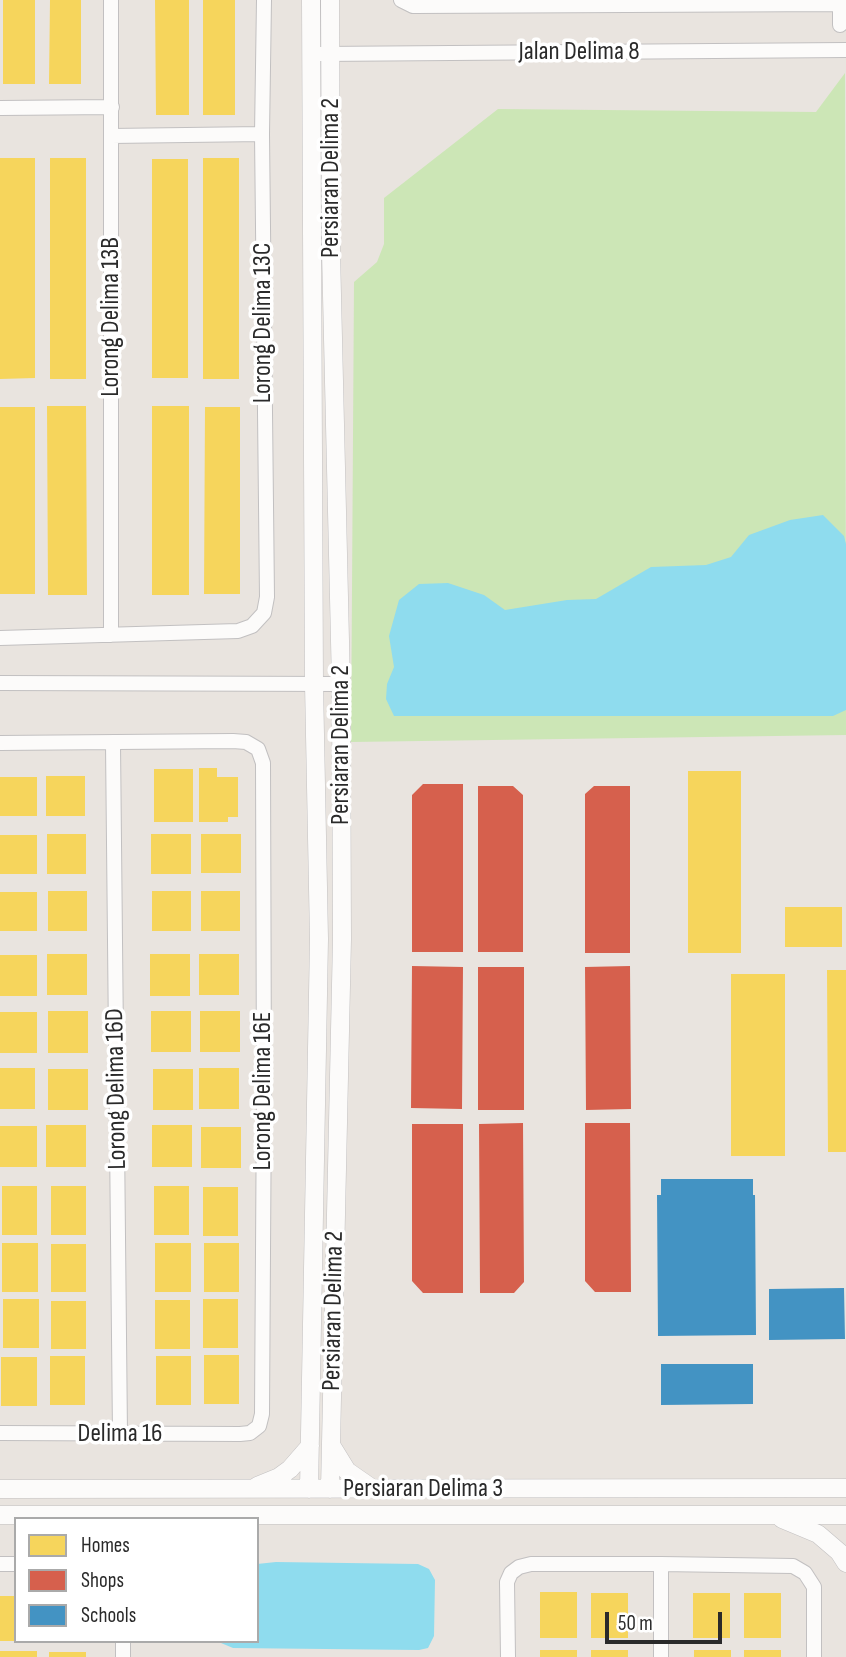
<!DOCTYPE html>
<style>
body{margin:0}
#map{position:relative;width:846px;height:1657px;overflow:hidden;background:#e9e4df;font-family:"Sofia Sans Condensed",sans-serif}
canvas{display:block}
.legend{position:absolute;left:14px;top:1517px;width:245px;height:126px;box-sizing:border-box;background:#fff;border:2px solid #aaa;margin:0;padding:9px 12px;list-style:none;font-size:21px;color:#2a2a2a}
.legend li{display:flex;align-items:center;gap:14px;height:35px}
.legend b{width:35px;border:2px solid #aaa}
.scale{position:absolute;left:605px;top:1612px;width:117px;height:32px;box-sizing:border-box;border:4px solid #2a2a2a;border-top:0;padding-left:9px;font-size:21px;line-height:24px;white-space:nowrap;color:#2a2a2a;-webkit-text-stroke:5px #fff;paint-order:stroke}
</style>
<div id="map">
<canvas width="846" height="1657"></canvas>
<ul class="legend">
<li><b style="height:19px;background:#f6d55c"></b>Homes</li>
<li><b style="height:19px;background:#d6604d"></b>Shops</li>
<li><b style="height:19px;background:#4393c3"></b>Schools</li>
</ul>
<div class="scale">50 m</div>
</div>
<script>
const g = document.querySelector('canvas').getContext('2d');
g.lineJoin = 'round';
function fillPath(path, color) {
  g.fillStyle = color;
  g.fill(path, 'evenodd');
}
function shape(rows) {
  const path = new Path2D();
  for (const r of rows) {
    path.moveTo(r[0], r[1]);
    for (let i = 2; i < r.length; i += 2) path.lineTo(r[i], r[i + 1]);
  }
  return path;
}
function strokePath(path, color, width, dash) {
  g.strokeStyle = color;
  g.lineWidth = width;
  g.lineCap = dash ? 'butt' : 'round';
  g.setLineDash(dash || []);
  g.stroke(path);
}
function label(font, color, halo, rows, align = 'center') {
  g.font = font + ' "Sofia Sans Condensed",sans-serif';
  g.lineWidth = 7;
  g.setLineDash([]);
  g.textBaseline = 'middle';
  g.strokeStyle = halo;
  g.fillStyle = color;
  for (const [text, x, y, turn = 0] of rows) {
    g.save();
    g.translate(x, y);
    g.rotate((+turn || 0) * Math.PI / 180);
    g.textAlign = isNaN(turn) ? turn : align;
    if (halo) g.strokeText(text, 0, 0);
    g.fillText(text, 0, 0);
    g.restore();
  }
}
fillPath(shape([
 [845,73,846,735,351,742,354,282,377,262,384,244,384,198,498,109,816,112]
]), '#cce6b6');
fillPath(shape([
 [823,515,844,536,846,544,846,710,833,716,394,716,386,699,387,684,394,667,389,636,399,600,419,584,448,583,484,595,505,610,567,600,596,599,651,567,706,565,731,557,749,535,790,520],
 [276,1562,418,1564,429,1569,435,1580,434,1636,428,1648,419,1650,233,1648,221,1643,257,1641,257,1564]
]), '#8fdcee');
fillPath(shape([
 [3,0,35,0,35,84,3,84],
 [50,0,81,0,81,84,49,84],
 [155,0,189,0,189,115,156,115],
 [203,0,235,0,235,115,203,115],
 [0,158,35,158,35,378,0,379],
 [50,158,86,158,86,379,50,379],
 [203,158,239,158,239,379,203,379],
 [152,159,188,159,188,378,152,378],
 [47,406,86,406,87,595,48,595],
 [152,406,189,406,189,595,152,595],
 [0,407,35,407,35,594,0,594],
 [205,407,240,407,240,594,204,594],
 [199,768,217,768,217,777,238,777,238,817,228,817,228,822,199,822],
 [154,769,193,769,193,822,154,822],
 [688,771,741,771,741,953,688,953],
 [46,776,85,776,85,816,46,816],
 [0,777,37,777,37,816,0,816],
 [47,834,86,834,86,874,47,874],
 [151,834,191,834,191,874,151,874],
 [201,834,241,834,241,873,201,873],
 [0,835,37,835,37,874,0,874],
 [48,891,87,891,87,931,48,931],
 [152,891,191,891,191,931,152,931],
 [201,891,240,891,240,931,201,931],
 [0,892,37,892,37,931,0,931],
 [785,907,842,907,842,947,785,947],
 [47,954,87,954,87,995,47,995],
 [150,954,190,954,190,996,150,996],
 [199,954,239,954,239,995,199,995],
 [0,955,37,955,37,996,0,996],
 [827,970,846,970,846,1152,828,1152],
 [731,974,785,974,785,1156,731,1156],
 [48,1011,88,1011,88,1053,48,1053],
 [151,1011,191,1011,191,1052,151,1052],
 [200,1011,240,1011,240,1052,200,1052],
 [0,1012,37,1012,37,1053,0,1053],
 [0,1068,35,1068,35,1109,0,1109],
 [199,1068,239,1068,239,1109,199,1109],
 [48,1069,88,1069,88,1110,48,1110],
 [153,1069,193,1069,193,1110,153,1110],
 [46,1125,86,1125,86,1167,46,1167],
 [152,1125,192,1125,192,1167,152,1167],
 [0,1126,37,1126,37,1167,0,1167],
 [201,1127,241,1127,241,1168,201,1168],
 [2,1186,37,1186,37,1235,2,1235],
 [51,1186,86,1186,86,1235,51,1235],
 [154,1186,189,1186,189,1235,154,1235],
 [203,1187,238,1187,238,1236,203,1236],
 [2,1243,38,1243,38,1292,2,1292],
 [155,1243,191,1243,191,1292,155,1292],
 [204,1243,239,1243,239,1292,204,1292],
 [51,1244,86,1244,86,1292,51,1292],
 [3,1299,39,1299,39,1348,3,1348],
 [203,1299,238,1299,238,1348,203,1348],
 [155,1300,190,1300,190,1349,155,1349],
 [51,1301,86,1301,86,1349,51,1349],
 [204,1355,239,1355,239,1404,204,1404],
 [50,1356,85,1356,85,1405,50,1405],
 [156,1356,191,1356,191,1405,156,1405],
 [1,1357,37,1357,37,1406,1,1406],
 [540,1592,577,1592,577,1638,540,1638],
 [591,1593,628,1593,628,1638,591,1638],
 [693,1593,730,1593,730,1638,693,1638],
 [744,1593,781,1593,781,1638,744,1638],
 [0,1596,16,1596,16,1641,0,1641],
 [540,1650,577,1650,577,1657,540,1657],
 [591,1650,628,1650,628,1657,591,1657],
 [694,1650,731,1650,731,1657,694,1657],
 [744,1650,781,1650,781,1657,744,1657],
 [0,1651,37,1651,37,1657,0,1657],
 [49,1652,86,1652,86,1657,49,1657]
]), '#f6d55c');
fillPath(shape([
 [423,784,463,784,463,952,412,952,412,795],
 [478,786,513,786,523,795,523,952,478,952],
 [594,786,630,786,630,953,585,953,585,794],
 [412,966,463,967,462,1109,411,1108],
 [630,966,631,1109,586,1110,585,967],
 [478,967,524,967,524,1110,478,1110],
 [523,1123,524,1282,514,1293,480,1293,479,1124],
 [585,1123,630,1123,631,1292,595,1292,585,1281],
 [412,1124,463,1124,463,1293,423,1293,412,1281]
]), '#d6604d');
fillPath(shape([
 [661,1179,753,1179,753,1195,755,1195,756,1335,658,1336,657,1195,661,1195],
 [844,1288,845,1339,769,1340,769,1289],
 [661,1364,753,1364,753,1404,661,1405]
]), '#4393c3');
const minor = shape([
 [401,0,413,6,840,4],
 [840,25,840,0],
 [320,54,846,50],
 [0,108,112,107],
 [111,136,262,134],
 [111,635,111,0],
 [0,638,238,631,252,626,264,613,267,597,262,134,264,0],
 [0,683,341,684],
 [0,743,233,741,246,742,258,749,263,763,264,1090,262,1414,259,1426,250,1433,240,1434,0,1433],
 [113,744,120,1434],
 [0,1564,16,1564],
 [123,1641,123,1657],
 [508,1657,507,1582,511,1573,519,1567,531,1564,661,1564,793,1566,805,1573,814,1587,814,1657],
 [661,1657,661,1564]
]);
const tertiary = shape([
 [331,1445,347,1471,373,1489],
 [257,1486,279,1477,290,1469,310,1446],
 [0,1489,846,1488],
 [309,1489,319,939,314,684,311,0],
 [330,1489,342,939,341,684,331,252,330,0],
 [0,1515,846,1515],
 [782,1519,818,1534,839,1552,846,1563]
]);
strokePath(minor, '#c2c0c1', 16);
strokePath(tertiary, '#c2c0c1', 19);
strokePath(minor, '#fcfbfa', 14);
strokePath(tertiary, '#fcfbfa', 18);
label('26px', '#2a2a2a', '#fff', [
 ["Jalan Delima 8",579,52],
 ["Persiaran Delima 2",331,178,-90],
 ["Lorong Delima 13B",111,317,-90],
 ["Lorong Delima 13C",263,323,-90],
 ["Persiaran Delima 2",341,745,-90],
 ["Lorong Delima 16D",117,1089,-91],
 ["Lorong Delima 16E",263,1091,-90],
 ["Persiaran Delima 2",334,1311,-89],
 ["Delima 16",120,1434],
 ["Persiaran Delima 3",423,1489]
]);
</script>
